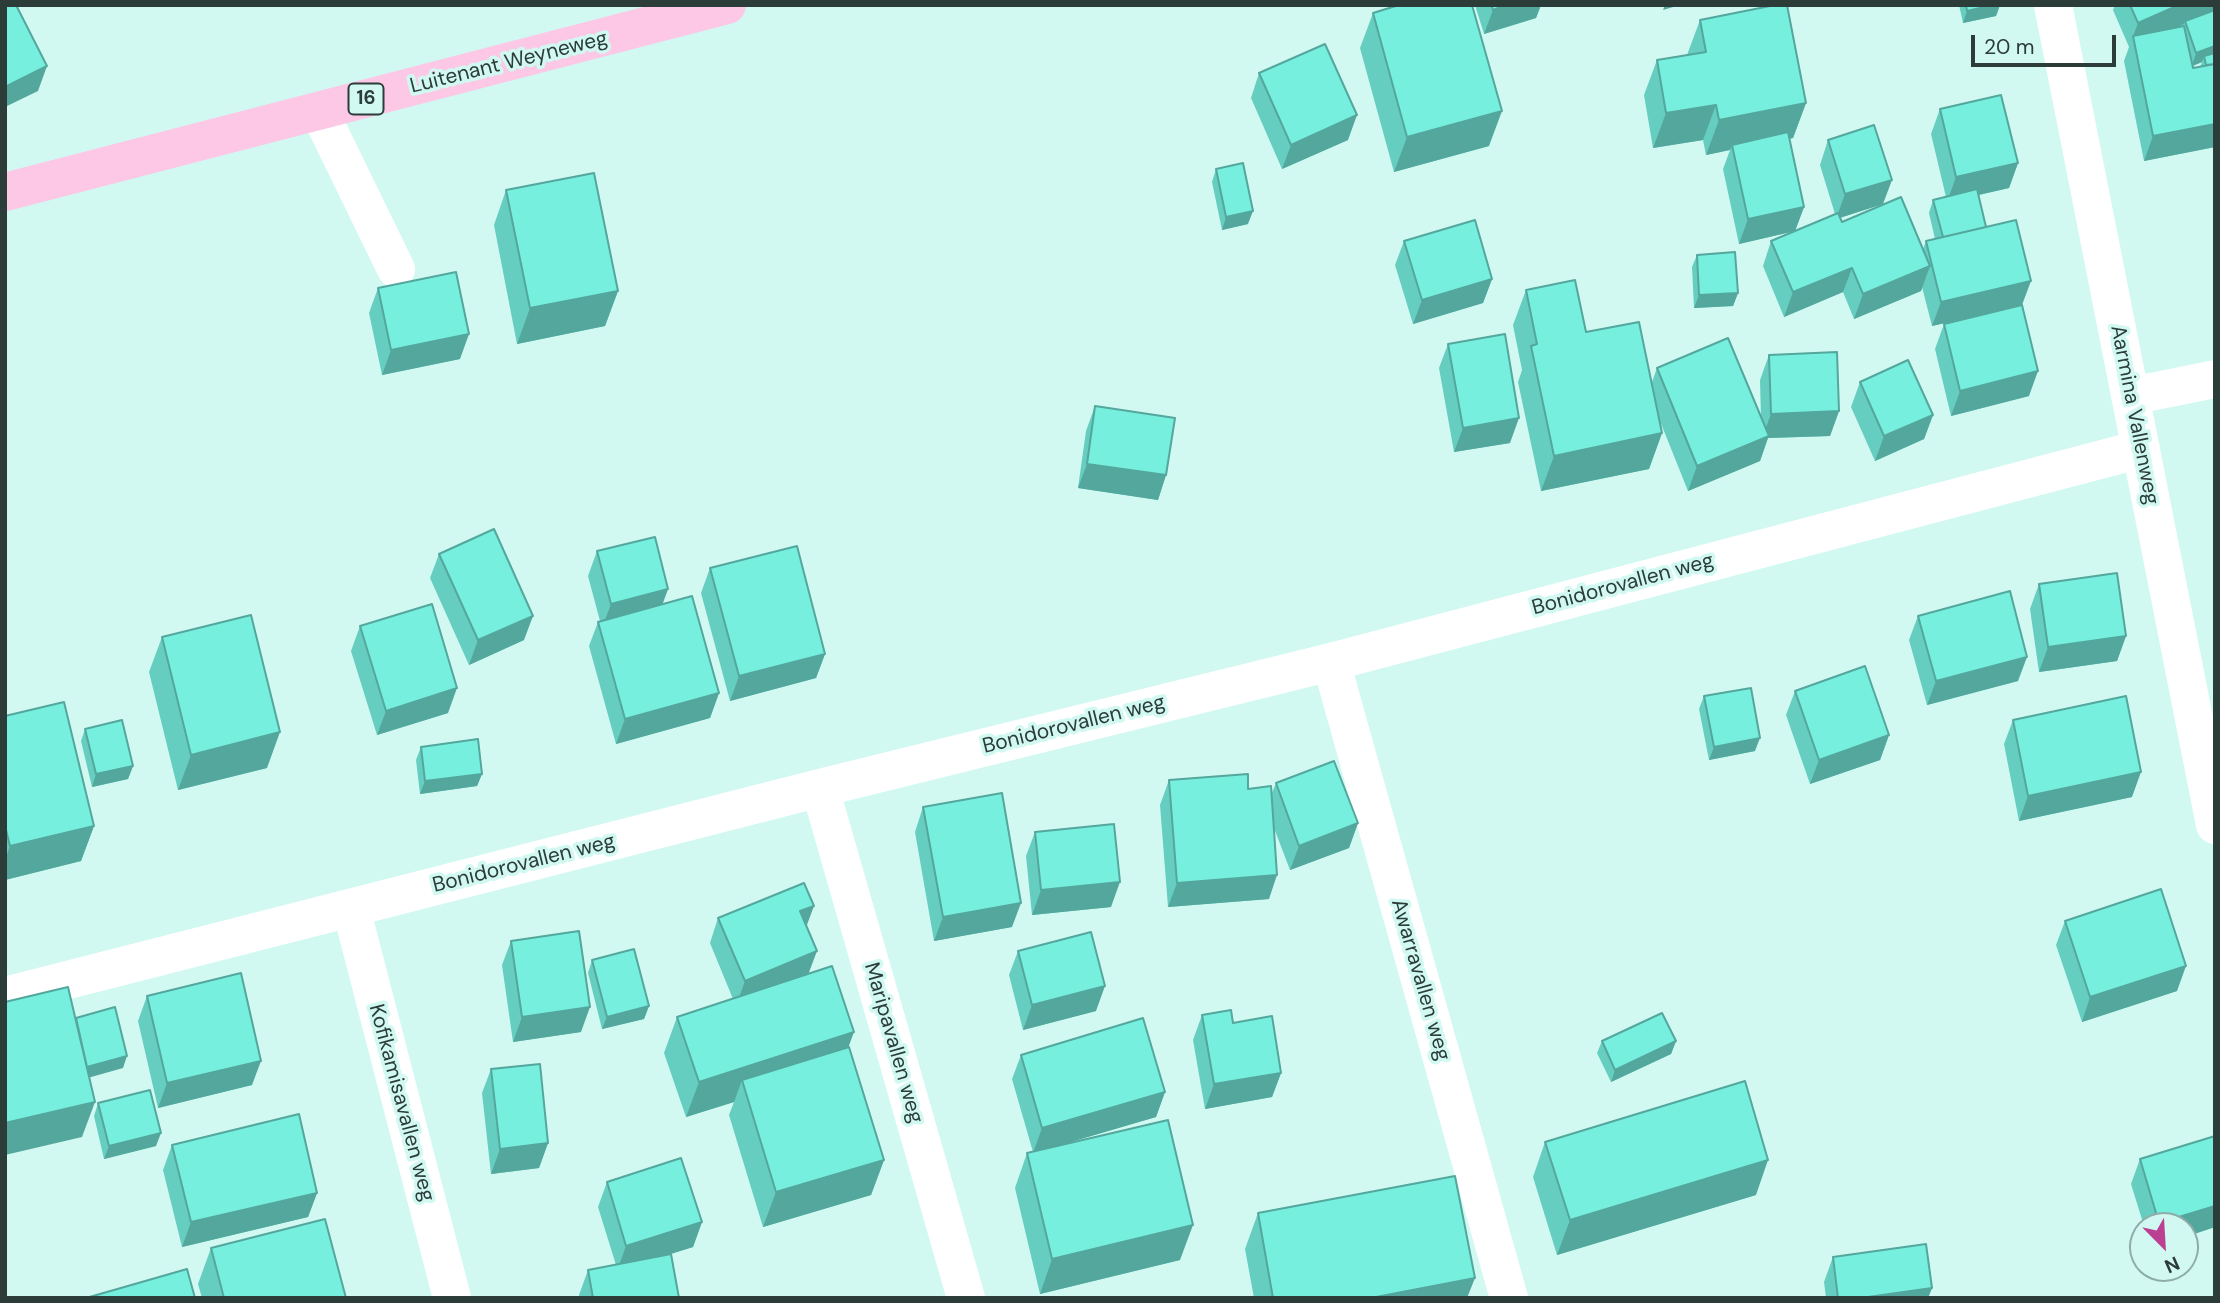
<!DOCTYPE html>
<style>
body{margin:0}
#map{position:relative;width:2220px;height:1303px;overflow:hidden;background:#d1f9f2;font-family:"DM Sans",sans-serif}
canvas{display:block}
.frame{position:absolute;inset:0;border:7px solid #2c3c39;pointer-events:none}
.north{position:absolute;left:2129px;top:1212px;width:70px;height:70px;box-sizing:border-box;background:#d1f9f2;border:2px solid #8fada8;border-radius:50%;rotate:156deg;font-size:19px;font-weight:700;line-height:28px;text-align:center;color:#2c3c39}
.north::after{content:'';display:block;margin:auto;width:24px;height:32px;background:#bc4091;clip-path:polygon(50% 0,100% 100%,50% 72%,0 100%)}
.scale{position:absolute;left:1971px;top:35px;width:145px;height:32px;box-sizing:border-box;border:4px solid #2c3c39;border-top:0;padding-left:9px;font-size:21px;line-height:24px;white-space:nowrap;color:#2c3c39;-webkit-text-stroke:5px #d1f9f2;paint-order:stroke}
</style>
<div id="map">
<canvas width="2220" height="1303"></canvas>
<div class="frame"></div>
<div class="north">N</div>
<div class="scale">20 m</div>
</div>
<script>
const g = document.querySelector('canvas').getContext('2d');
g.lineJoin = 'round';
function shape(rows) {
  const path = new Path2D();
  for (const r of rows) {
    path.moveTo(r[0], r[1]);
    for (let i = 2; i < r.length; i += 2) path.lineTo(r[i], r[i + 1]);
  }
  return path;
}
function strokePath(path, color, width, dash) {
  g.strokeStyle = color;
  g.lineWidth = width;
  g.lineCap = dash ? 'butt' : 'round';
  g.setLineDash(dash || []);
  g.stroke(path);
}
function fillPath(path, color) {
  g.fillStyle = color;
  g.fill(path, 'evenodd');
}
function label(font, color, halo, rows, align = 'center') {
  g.font = font + ' "DM Sans",sans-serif';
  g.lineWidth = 7;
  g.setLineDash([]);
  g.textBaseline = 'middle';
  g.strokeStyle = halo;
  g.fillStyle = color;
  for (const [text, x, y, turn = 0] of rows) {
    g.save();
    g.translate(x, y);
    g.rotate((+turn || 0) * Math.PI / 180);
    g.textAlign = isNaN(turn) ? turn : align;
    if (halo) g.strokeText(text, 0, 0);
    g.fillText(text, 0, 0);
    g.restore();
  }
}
strokePath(shape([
 [2053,5,2215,825],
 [319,111,396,269],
 [2131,396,2215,379],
 [1331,662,1509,1298],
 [820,788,966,1298],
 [351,908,452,1298],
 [5,996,820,788,1331,662,2141,449]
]), '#fff', 38);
strokePath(shape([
 [5,192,727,5]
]), '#fdc7e6', 38);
fillPath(shape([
 [1475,5,1541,5,1536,18,1484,34],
 [1959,5,2000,5,1996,16,1963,23],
 [2115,5,2215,5,2215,147,2144,161,2124,61,2129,47,2113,10],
 [2202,62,2200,67,2193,68,2193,66],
 [1373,13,1489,146,1394,172,1360,48],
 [1700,20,1806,103,1793,138,1789,139,1804,207,1795,231,1739,244,1723,169,1730,150,1706,155,1703,140,1653,148,1644,95,1657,60,1687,55],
 [1259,73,1348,140,1282,169,1251,98],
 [1940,109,2018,163,2009,188,1979,195,1986,227,2022,305,2029,396,1951,416,1935,349,1944,324,1985,314,1932,326,1922,287,1921,291,1854,319,1843,292,1784,317,1763,266,1771,241,1835,214,1820,165,1828,140,1883,204,1840,218,1842,222,1923,249,1926,241,1935,239,1929,213,1933,200,1946,197,1931,134],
 [1216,169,1248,224,1222,230,1212,182],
 [506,190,618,291,605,326,517,344,494,225],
 [1404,241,1492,279,1483,303,1413,324,1395,265],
 [1697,255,1738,293,1733,306,1694,308,1692,267],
 [378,288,460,359,382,375,369,313],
 [1526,290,1586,332,1652,382,1657,368,1761,418,1760,380,1769,355,1839,411,1830,436,1768,438,1760,461,1688,491,1660,421,1662,433,1649,469,1541,491,1518,382,1522,370,1513,325],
 [1448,344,1510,443,1454,452,1439,368],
 [1860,382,1933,415,1924,439,1875,461,1851,407],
 [1095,406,1166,475,1158,500,1078,488,1086,431],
 [597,551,668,589,662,604,719,693,710,718,616,744,589,646,598,622,600,621,588,576],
 [439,554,524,640,469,665,430,578],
 [710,568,825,654,816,678,730,701,701,593],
 [2039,584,2126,636,2117,661,2039,672,2030,609],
 [1918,616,2018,681,1927,705,1909,640],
 [360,626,448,713,377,735,351,651],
 [162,637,267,768,178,790,149,672],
 [1795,691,1889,735,1880,760,1810,784,1786,715],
 [1704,696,1755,751,1709,760,1699,709],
 [5,716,94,826,81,861,5,880],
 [2013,720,2132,797,2019,821,2004,744],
 [85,729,133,766,128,779,92,787,81,741],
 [421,747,482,774,477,786,420,794,416,760],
 [1169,780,1248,789,1271,795,1276,783,1358,823,1349,848,1290,870,1274,828,1269,899,1168,907,1160,805],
 [923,807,1012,927,934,941,915,832],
 [1035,832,1111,907,1032,915,1026,856],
 [718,918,807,926,809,974,848,1047,884,1160,871,1195,763,1227,729,1115,734,1102,686,1117,664,1053,677,1017,733,999,710,943],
 [2065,921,2177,991,2082,1022,2056,945],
 [511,941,581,1032,513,1042,502,965],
 [1018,951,1096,1011,1023,1030,1009,975],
 [592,960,649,1006,644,1019,602,1029,588,973],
 [147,996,252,1085,158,1108,138,1021],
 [1202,1015,1233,1023,1281,1073,1272,1097,1205,1109,1193,1040],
 [1602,1041,1676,1041,1671,1054,1611,1082,1597,1053],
 [1021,1055,1165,1092,1156,1117,1054,1147,1180,1260,1040,1294,1015,1188,1027,1153,1033,1152,1012,1079],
 [491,1069,548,1143,539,1168,491,1174,482,1093],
 [98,1103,156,1146,104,1159,94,1116],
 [1545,1142,1756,1195,1557,1255,1533,1177],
 [172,1145,317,1193,308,1217,182,1247,163,1170],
 [2140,1159,2215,1227,2185,1237,2185,1226,2144,1226,2131,1184],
 [607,1182,702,1222,693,1247,666,1255,679,1298,580,1298,579,1295,588,1270,616,1265,598,1207],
 [1258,1213,1467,1298,1254,1298,1245,1249],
 [211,1248,346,1298,202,1298,198,1284],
 [1833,1257,1932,1288,1928,1298,1826,1298,1824,1282]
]), '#66cec0');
fillPath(shape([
 [1506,5,1541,5,1536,18,1484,34,1493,10],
 [1665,5,1680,5,1663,10],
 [1993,5,2000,5,1996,16,1963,23,1967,11],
 [2179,5,2215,5,2215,11,2185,21,2184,24,2135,45,2133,36,2129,47,2138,23],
 [2215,46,2215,57,2204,56,2202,62,2192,66,2196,53],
 [47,66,38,91,5,107,5,87],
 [1806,103,1793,138,1733,150,1732,145,1730,150,1706,155,1719,120],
 [1716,105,1703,140,1653,148,1666,113],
 [1502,111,1489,146,1394,172,1407,137],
 [1357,115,1348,140,1282,169,1291,145],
 [2215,124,2215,147,2144,161,2153,136],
 [2018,163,2009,188,1947,202,1956,177],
 [1892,180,1883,204,1836,219,1845,194],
 [1804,207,1795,231,1739,244,1748,219],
 [1253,211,1248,224,1222,230,1226,217],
 [1930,266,1921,291,1854,319,1863,294],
 [1852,268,1843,292,1784,317,1793,292],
 [1492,279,1483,303,1413,324,1422,300],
 [2031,281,2022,305,1932,326,1941,302],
 [618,291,605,326,517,344,530,308],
 [1738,293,1733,306,1694,308,1699,295],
 [469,334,460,359,382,375,391,350],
 [2038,371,2029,396,1951,416,1960,391],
 [1839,411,1830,436,1768,438,1760,461,1688,491,1697,466,1762,438,1771,414],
 [1933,415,1924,439,1875,461,1884,436],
 [1519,418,1510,443,1454,452,1463,428],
 [1662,433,1649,469,1541,491,1554,456],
 [1087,464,1166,475,1158,500,1078,488],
 [668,589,659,614,602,628,611,604],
 [533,616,524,640,469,665,478,640],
 [2126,636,2117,661,2039,672,2048,647],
 [825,654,816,678,730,701,739,676],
 [2027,657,2018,681,1927,705,1936,681],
 [457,688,448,713,377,735,386,711],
 [719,693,710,718,616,744,625,719],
 [280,732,267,768,178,790,191,755],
 [1889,735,1880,760,1810,784,1819,760],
 [1760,738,1755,751,1709,760,1714,747],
 [133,766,128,779,92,787,96,774],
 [2141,772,2132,797,2019,821,2028,796],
 [482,774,477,786,420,794,425,781],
 [1358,823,1349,848,1290,870,1299,846],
 [94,826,81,861,5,880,5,860,10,846],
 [1277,875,1269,899,1168,907,1177,883],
 [1120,882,1111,907,1032,915,1041,890],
 [1021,903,1012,927,934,941,943,917],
 [814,906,805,930,800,911],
 [817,951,808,975,736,1006,745,981],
 [2186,966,2177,991,2082,1022,2090,997],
 [1105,986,1096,1011,1023,1030,1032,1005],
 [649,1006,644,1019,602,1029,607,1017],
 [590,1007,581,1032,513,1042,522,1017],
 [854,1032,841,1067,742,1080,734,1102,686,1117,699,1082],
 [1676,1041,1671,1054,1611,1082,1615,1070],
 [127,1056,123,1068,77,1081,81,1068],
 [261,1061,252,1085,158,1108,167,1083],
 [1281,1073,1272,1097,1205,1109,1214,1084],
 [1165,1092,1156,1117,1033,1153,1042,1128],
 [95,1102,82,1137,5,1155,5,1123],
 [161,1133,156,1146,104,1159,109,1146],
 [548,1143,539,1168,491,1174,500,1149],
 [884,1160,871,1195,763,1227,776,1192],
 [1768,1160,1756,1195,1557,1255,1570,1220],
 [317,1193,308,1217,182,1247,191,1222],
 [2215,1206,2215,1227,2185,1237,2185,1226,2158,1226,2159,1223],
 [702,1222,693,1247,617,1271,626,1246],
 [1193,1225,1180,1260,1040,1294,1052,1259],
 [1475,1278,1467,1298,1371,1298],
 [1932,1288,1928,1298,1861,1298]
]), '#53a79c');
const building = shape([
 [5,5,16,5,47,66,5,87,5,5],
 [1399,5,1472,5,1502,111,1407,137,1373,13,1399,5],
 [1491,5,1506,5,1493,10,1491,5],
 [1775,5,1787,5,1806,103,1719,120,1716,105,1666,113,1657,60,1706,52,1700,20,1775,5],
 [1966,5,1993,5,1967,11,1966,5],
 [2130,5,2179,5,2138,23,2130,5],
 [2215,10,2215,46,2196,53,2185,21,2215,10],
 [2184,26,2193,68,2215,64,2215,124,2153,136,2133,36,2184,26],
 [1325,44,1357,115,1291,145,1259,73,1325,44],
 [2215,53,2215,64,2206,65,2204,56,2215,53],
 [2001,95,2018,163,1956,177,1940,109,2001,95],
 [1874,125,1892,180,1845,194,1828,140,1874,125],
 [1788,132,1804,207,1748,219,1732,145,1788,132],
 [1243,163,1253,211,1226,217,1216,169,1243,163],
 [594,173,618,291,530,308,506,190,594,173],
 [1977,189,1986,227,1943,237,1933,200,1977,189],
 [1901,197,1930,266,1863,294,1852,268,1793,292,1771,241,1838,213,1842,222,1901,197],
 [1475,220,1492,279,1422,300,1404,241,1475,220],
 [2016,220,2031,281,1941,302,1926,241,2016,220],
 [1735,252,1738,293,1699,295,1697,255,1735,252],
 [456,272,469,334,391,350,378,288,456,272],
 [1575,280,1586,332,1639,322,1662,433,1554,456,1531,346,1537,344,1526,290,1575,280],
 [2022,305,2038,371,1960,391,1944,324,2022,305],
 [1505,334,1519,418,1463,428,1448,344,1505,334],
 [1728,338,1769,436,1697,466,1657,368,1728,338],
 [1837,352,1839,411,1771,414,1769,355,1837,352],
 [1908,360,1933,415,1884,436,1860,382,1908,360],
 [1095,406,1175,418,1166,475,1087,464,1095,406],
 [494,529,533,616,478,640,439,554,494,529],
 [655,537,668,589,611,604,597,551,655,537],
 [797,546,825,654,739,676,710,568,797,546],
 [2117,573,2126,636,2048,647,2039,584,2117,573],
 [2010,591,2027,657,1936,681,1918,616,2010,591],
 [692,596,719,693,625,719,598,622,692,596],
 [432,604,457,688,386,711,360,626,432,604],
 [251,615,280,732,191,755,162,637,251,615],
 [1865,666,1889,735,1819,760,1795,691,1865,666],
 [1751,688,1760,738,1714,747,1704,696,1751,688],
 [2126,696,2141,772,2028,796,2013,720,2126,696],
 [64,702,94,826,10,846,5,826,5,716,64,702],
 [122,720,133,766,96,774,85,729,122,720],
 [478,739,482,774,425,781,421,747,478,739],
 [1334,761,1358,823,1299,846,1276,783,1334,761],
 [1248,774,1248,789,1271,786,1277,875,1177,883,1169,780,1248,774],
 [1002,793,1021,903,943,917,923,807,1002,793],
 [1114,824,1120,882,1041,890,1035,832,1114,824],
 [804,883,814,906,800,911,817,951,745,981,718,918,804,883],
 [2161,889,2186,966,2090,997,2065,921,2161,889],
 [579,931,590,1007,522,1017,511,941,579,931],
 [1091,932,1105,986,1032,1005,1018,951,1091,932],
 [634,949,649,1006,607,1017,592,960,634,949],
 [832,966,854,1032,699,1082,677,1017,832,966],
 [241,973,261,1061,167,1083,147,996,241,973],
 [68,987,95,1102,5,1123,5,1002,68,987],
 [115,1007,127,1056,87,1067,76,1018,115,1007],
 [1231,1010,1233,1023,1272,1016,1281,1073,1214,1084,1202,1015,1231,1010],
 [1662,1013,1676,1041,1615,1070,1602,1041,1662,1013],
 [1143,1018,1165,1092,1042,1128,1021,1055,1143,1018],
 [849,1047,884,1160,776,1192,742,1080,849,1047],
 [540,1064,548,1143,500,1149,491,1069,540,1064],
 [1745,1081,1768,1160,1570,1220,1545,1142,1745,1081],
 [150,1090,161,1133,109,1146,98,1103,150,1090],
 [299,1114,317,1193,191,1222,172,1145,299,1114],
 [1168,1120,1193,1225,1052,1259,1027,1153,1168,1120],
 [2215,1136,2215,1206,2159,1223,2140,1159,2215,1136],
 [681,1158,702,1222,626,1246,607,1182,681,1158],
 [1455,1176,1475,1278,1371,1298,1273,1298,1258,1213,1455,1176],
 [325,1219,346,1298,224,1298,211,1248,325,1219],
 [1926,1244,1932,1288,1861,1298,1838,1298,1833,1257,1926,1244],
 [671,1254,679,1298,593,1298,588,1270,671,1254],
 [187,1269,195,1298,86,1298,187,1269]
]);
fillPath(building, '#77efdf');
strokePath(building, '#53a79c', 2);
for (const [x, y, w] of [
 [366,99,35]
]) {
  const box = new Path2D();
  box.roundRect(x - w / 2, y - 15.5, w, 31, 5);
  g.fillStyle = '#d1f9f2';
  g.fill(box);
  strokePath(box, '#2c3c39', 2);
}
label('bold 19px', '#2c3c39', null, [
 ["16",366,99]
]);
label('21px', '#2c3c39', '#d1f9f2', [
 ["Luitenant Weyneweg",509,63,-14],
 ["Aarmina Vallenweg",2134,415,79],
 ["Bonidorovallen weg",1623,585,-15],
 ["Bonidorovallen weg",1074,725,-14],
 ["Bonidorovallen weg",524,864,-14],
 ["Awarravallen weg",1420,980,74],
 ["Maripavallen weg",893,1043,74],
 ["Kofikamisavallen weg",401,1103,75]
]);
</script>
